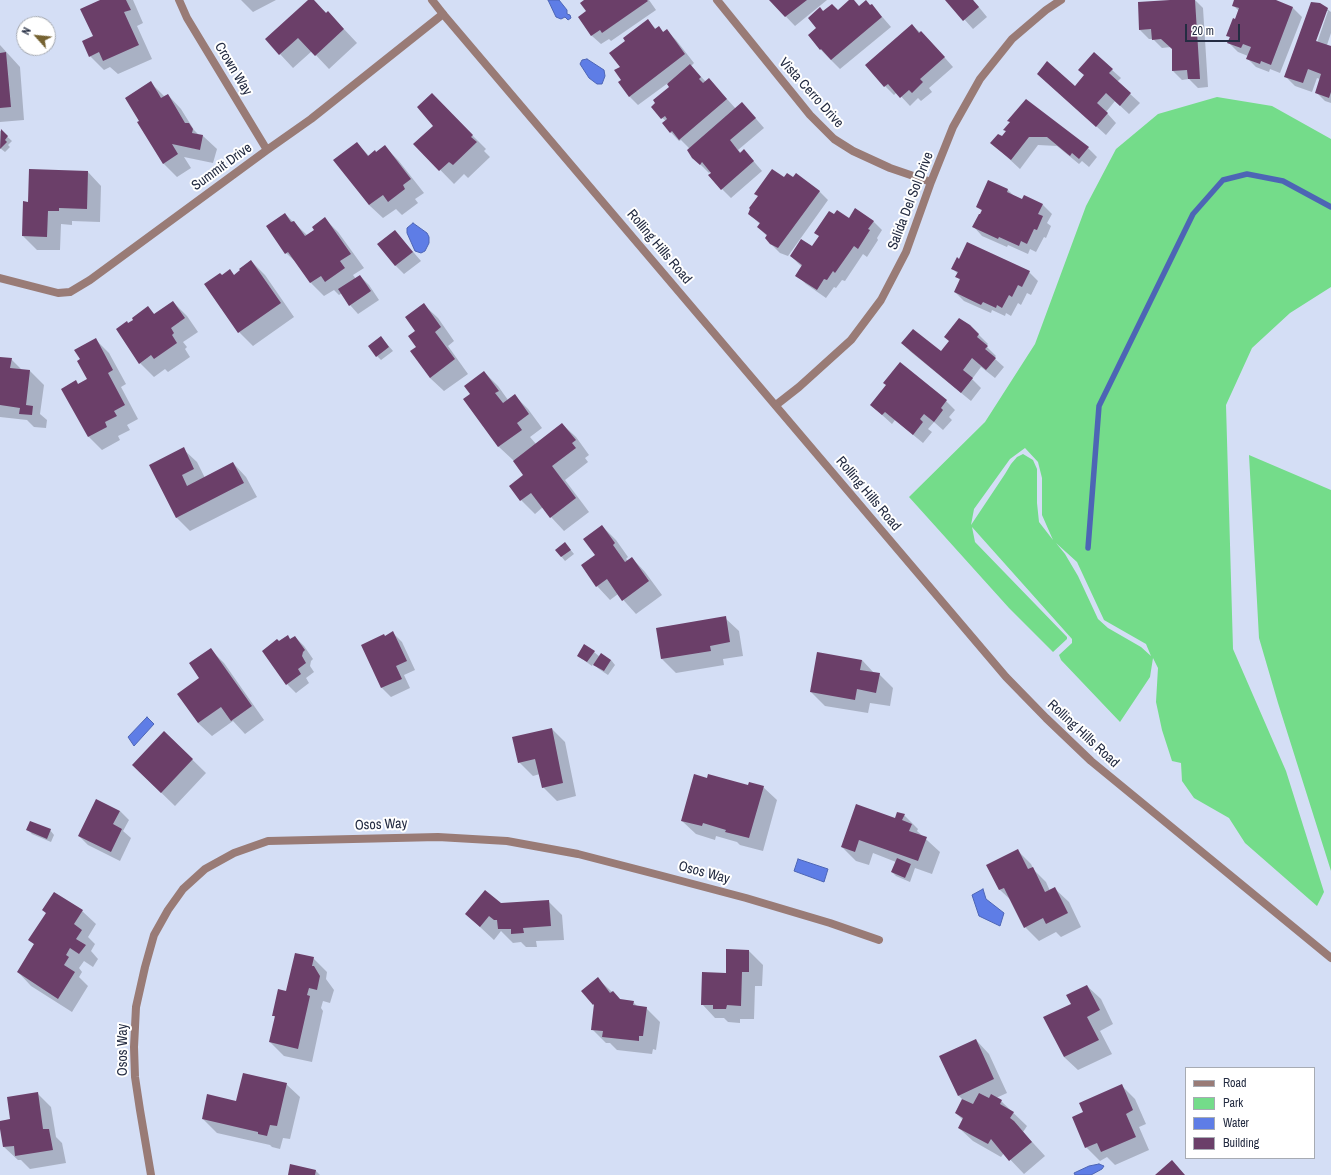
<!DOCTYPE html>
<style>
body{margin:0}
#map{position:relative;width:1331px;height:1175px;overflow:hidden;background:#d4def5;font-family:"Archivo Narrow",sans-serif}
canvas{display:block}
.legend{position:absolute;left:1185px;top:1067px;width:130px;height:92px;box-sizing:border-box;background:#fff;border:1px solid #a7abb3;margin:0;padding:5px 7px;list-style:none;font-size:12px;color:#242c42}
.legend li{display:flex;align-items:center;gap:8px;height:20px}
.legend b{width:20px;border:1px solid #a7abb3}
.north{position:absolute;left:16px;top:16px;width:40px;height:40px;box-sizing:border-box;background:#fff;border:1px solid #a7abb3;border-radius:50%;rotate:297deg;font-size:11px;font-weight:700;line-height:16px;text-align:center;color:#242c42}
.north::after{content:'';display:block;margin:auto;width:14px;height:18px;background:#756231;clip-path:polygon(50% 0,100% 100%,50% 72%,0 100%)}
.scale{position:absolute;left:1185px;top:24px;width:55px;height:18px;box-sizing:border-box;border:2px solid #242c42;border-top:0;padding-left:5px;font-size:12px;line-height:14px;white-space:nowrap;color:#242c42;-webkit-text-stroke:3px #fff;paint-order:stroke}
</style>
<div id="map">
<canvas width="1331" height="1175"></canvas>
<ul class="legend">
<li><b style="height:5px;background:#997b76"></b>Road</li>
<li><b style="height:11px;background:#74dc8a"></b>Park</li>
<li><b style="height:11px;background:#5e7de6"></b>Water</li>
<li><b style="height:11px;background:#6b3f69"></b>Building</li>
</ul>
<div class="north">N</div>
<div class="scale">20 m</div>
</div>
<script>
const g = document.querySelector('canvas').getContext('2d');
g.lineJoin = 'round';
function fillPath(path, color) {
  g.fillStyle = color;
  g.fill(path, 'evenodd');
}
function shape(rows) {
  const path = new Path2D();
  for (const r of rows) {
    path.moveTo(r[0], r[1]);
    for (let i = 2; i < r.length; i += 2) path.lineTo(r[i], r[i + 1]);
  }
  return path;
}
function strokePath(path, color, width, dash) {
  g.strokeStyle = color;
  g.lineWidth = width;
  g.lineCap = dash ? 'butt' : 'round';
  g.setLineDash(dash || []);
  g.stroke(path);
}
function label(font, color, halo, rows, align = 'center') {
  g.font = font + ' "Archivo Narrow",sans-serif';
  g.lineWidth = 4;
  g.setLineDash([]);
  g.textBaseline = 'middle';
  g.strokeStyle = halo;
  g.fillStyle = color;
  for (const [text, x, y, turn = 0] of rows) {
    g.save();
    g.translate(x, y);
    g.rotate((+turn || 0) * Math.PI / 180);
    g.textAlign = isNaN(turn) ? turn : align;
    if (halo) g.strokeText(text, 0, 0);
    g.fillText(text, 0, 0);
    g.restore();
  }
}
fillPath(shape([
 [1217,97,1272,106,1331,139,1331,287,1290,313,1252,348,1226,405,1233,649,1286,771,1324,892,1317,906,1245,843,1229,818,1194,798,1182,781,1181,763,1172,761,1162,730,1156,702,1158,668,1153,658,1150,677,1120,722,1061,660,1059,655,1072,643,1072,639,972,527,975,542,1067,637,1067,639,1053,652,1009,608,909,497,985,422,1035,344,1086,206,1116,149,1158,114],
 [1025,448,1038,462,1042,478,1042,515,1053,540,1039,522,1037,503,1037,469,1033,460,1023,454,1017,457,1011,464,1005,474,971,525,974,509,1010,459],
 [1056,543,1077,562,1104,620,1146,644,1151,656,1141,647,1108,628,1098,619,1078,576,1065,554],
 [1249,455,1331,490,1331,871,1278,703,1259,638]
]), '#74dc8a');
const water = shape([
 [548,0,559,0,567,10,567,14,570,15,571,18,568,20,565,17,561,19,556,17,548,0],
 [587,59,604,70,605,76,602,84,597,84,589,78,580,64,582,60,587,59],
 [413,223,427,233,429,237,429,243,425,251,421,253,415,251,407,233,407,228,413,223],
 [147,717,154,724,134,746,128,737,147,717],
 [798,859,828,869,824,882,794,871,798,859],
 [983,889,986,899,1004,913,1000,926,979,916,972,895,983,889],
 [1099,1164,1104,1166,1102,1169,1091,1175,1075,1175,1074,1173,1089,1166,1099,1164]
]);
fillPath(water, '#5e7de6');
strokePath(water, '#4d65b5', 1);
fillPath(shape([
 [103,0,133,0,143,23,137,26,152,59,118,74,110,67,104,70,90,56],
 [241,0,276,0,253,12],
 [310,0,313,0,326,13,328,12,357,43,329,69,312,51,293,68,280,54],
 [586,0,649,0,656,10,611,41,609,39,601,44,592,36],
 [770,0,827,0,795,26],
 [851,0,853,0,859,7,872,5,891,27,840,69,821,50,809,35,818,28,824,12,838,11],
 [947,0,973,0,987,17,973,29],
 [1184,0,1195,0,1203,8,1208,87,1198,88,1189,79,1182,80,1173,71,1173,49,1171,47,1162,48,1153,39,1149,39,1140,30,1139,3],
 [1235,0,1273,0,1293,8,1302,17,1280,73,1270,69,1269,72,1256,67,1247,58,1248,56,1238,52,1229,43,1230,38,1228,35,1239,11,1233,5],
 [1311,3,1320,4,1331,12,1331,33,1327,45,1330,47,1331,45,1331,103,1325,101,1316,92,1320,79,1317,78,1312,92,1295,86,1286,77],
 [1326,11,1328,11,1316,46,1314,45],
 [648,21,656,29,659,27,664,33,667,31,676,40,694,63,691,66,706,82,709,79,736,109,751,113,764,128,738,150,741,153,744,150,762,171,731,198,722,189,711,171,709,173,703,167,693,158,690,149,681,140,679,141,663,124,666,121,662,118,671,87,668,83,638,105,629,96,623,80,621,67,627,41],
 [912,25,930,41,953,67,929,88,932,92,921,101,918,98,910,106,897,92,894,95,885,86],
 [0,45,20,67,24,120,0,122],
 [1112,70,1121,78,1117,82,1140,103,1129,114,1115,101,1106,112,1116,123,1106,135,1047,82,1075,87],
 [151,83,164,96,168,95,181,109,194,130,199,135,203,136,217,149,213,163,184,157,191,168,177,177,163,163,141,121],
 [1026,100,1088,148,1097,157,1089,167,1082,161,1079,164,1057,146,1038,145,1020,169,992,143,1002,137,1006,132,1005,130,1011,123,1009,121],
 [445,108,486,149,484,151,490,157,468,178,464,174,454,184,415,144,434,126],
 [0,131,1,131,12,141,8,145,10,147,5,152,0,148],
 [357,143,369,156,376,153,385,147,398,160,424,193,415,199,418,203,402,215,396,209,383,218,369,205,335,160],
 [88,172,101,186,100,222,72,221,72,225,61,224,60,250,37,250,23,236,29,203],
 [784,178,793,179,819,191,828,200,788,256,780,253,771,244,767,236,758,227,760,224,749,214],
 [989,181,1008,190,1014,196,1023,200,1043,205,1052,214,1047,223,1051,226,1046,238,1044,237,1036,252,1030,249,1028,254,1008,245,1007,247,982,236,974,227,983,212,978,207],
 [285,214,308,236,315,230,325,219,338,232,364,268,353,275,356,279,360,276,369,285,379,300,358,314,350,305,342,293,339,295,334,290,324,296,311,283,299,265,286,253],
 [849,219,873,221,882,230,877,238,878,240,867,257,863,254,845,281,842,280,836,288,834,287,826,298,806,284,797,275,802,267,791,256,812,248],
 [395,231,421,261,404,274,395,265],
 [251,261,265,275,294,317,253,346,239,332,222,276,234,276],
 [953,269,1029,272,1038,281,1031,295,1027,293,1021,305,1018,303,1011,316,1006,313,1005,316,992,310,991,313,964,301,955,292,960,280,957,277,958,274],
 [173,302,187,316,198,332,183,342,187,347,185,349,190,357,168,372,165,369,154,377,140,363,129,324,148,308,155,315],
 [424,305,438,318,454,341,448,346,468,374,444,391,430,378,417,347,417,331],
 [970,326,988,344,986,346,996,356,994,358,1004,367,995,378,981,367,972,379,981,388,971,401,911,352,902,343,941,352,950,341],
 [381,337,393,351,381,360,377,356],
 [96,340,109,353,126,384,121,387,138,419,127,425,130,430,118,436,120,440,102,450,89,437,78,384,88,379],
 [0,358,11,359,22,370,30,371,44,385,40,414,47,420,46,428,34,427,27,420,0,417],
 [484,372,498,386,508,400,515,396,528,409,542,428,530,437,536,444,562,424,576,437,589,455,585,458,588,462,565,480,589,512,564,531,551,517,543,507,535,514,521,500,525,475,513,460,499,447,464,399,472,394],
 [946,401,955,410,949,417,952,420,943,430,934,422,928,429,932,432,923,443,895,420,892,424,871,405],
 [183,449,197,462,205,478,233,463,246,477,257,497,190,531,176,517],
 [602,526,616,540,628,557,626,559,628,561,632,558,645,572,662,595,636,614,618,594,610,600,597,586],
 [569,548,574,554,565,561,561,556],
 [725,618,739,631,743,656,723,659,724,665,676,673,662,659,657,628],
 [393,633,402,642,415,670,404,675,410,688,391,697,382,688,362,645],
 [287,636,291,640,295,637,304,646,313,659,311,661,310,666,314,672,306,678,309,683,296,693,287,684,263,651],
 [210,649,224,663,264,720,245,734,233,721,212,736,198,723,200,678],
 [594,652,600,657,611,660,615,665,608,675,599,669,593,664,592,666,578,656],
 [862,660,874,673,879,674,893,688,890,706,870,703,868,713,825,706,811,692],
 [552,729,565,742,576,796,557,801,543,787,540,774,533,776,519,762],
 [164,732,206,773,175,806,147,779],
 [708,779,749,786,763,787,777,800,763,851,740,845,737,842,716,836,715,840,696,834,682,821],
 [120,811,129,820,123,831,131,838,120,861,88,845,79,836],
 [904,815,918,829,917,831,940,852,932,874,915,868,910,882,896,876,892,872,896,862,873,853,869,865,856,861,842,847],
 [28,830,50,830,54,835,51,842,32,834],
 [1017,850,1031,864,1034,870,1046,882,1050,891,1055,889,1069,902,1081,927,1061,937,1056,932,1039,941,1025,927,1013,902,1000,890,988,865],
 [549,902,562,915,564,940,536,941,537,947,526,947,521,942,513,943,501,931,494,940,466,914,500,904],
 [82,911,96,924,88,937,95,944,91,951,98,959,93,967,84,961,79,968,82,972,79,977,88,986,72,1012,31,986,18,972,35,945,30,940],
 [727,950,749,951,763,965,762,986,755,986,754,1019,740,1019,740,1023,728,1022,724,1018,715,1018,702,1004,727,974],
 [313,958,327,972,326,979,334,990,330,1003,323,1001,321,1008,323,1011,312,1062,284,1056,270,1042,276,1018,273,1015,286,992],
 [598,979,622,1001,633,1002,638,1007,646,1008,660,1022,656,1050,653,1049,652,1054,617,1050,610,1043,606,1043,592,1029,595,1006,583,991],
 [1087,986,1101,999,1113,1024,1100,1031,1112,1054,1078,1070,1064,1057,1072,1004],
 [976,1040,989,1054,1007,1093,996,1098,1001,1101,1027,1126,1023,1132,1045,1156,1024,1174,1004,1153,1001,1157,973,1141,959,1128,963,1120,956,1113,963,1100,958,1095],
 [286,1084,300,1097,290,1139,283,1138,280,1149,272,1147,270,1145,217,1133,203,1119,237,1102],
 [1121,1085,1135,1099,1146,1124,1139,1127,1149,1150,1115,1165,1107,1157,1100,1161,1086,1147,1084,1113],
 [37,1093,51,1107,56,1137,62,1143,66,1163,30,1169,21,1160,18,1160,4,1147,0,1122,11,1120],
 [291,1166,316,1171,320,1175,289,1175]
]), '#0003');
strokePath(shape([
 [1088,548,1099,406,1193,214,1223,180,1247,174,1283,181,1331,207]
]), '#4d65b5', 5.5);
fillPath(shape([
 [100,0,126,0,131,10,124,12,139,45,103,61,99,52,89,57,82,41,93,36,80,9],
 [308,0,314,0,326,13,328,11,344,29,315,56,298,38,279,55,265,39],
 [584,0,647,0,648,1,602,33,600,30,591,36,578,17,586,11,580,3],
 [769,0,807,0,785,17],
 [849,0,854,0,859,6,866,0,870,5,872,4,882,17,831,60,821,49,820,50,808,35,816,28,808,18,820,7,823,11,832,4,838,10],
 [945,0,973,0,979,7,963,21],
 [1170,0,1195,0,1200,79,1188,79,1187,70,1172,71,1172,49,1161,39,1152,40,1151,29,1139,30,1138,2],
 [1234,0,1276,0,1293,7,1271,65,1261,61,1260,64,1246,59,1251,47,1243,44,1241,48,1227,43,1230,37,1226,36,1233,18,1235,19,1239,8,1232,6],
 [1311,2,1320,3,1328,8,1316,41,1331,46,1331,92,1329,98,1315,93,1321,74,1308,69,1303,83,1284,77],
 [648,19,655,29,659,26,663,32,667,29,685,54,629,97,618,82,621,80,614,70,620,67,609,53,625,41,623,38],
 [912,24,919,33,921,31,945,57,920,79,923,82,912,93,909,90,900,98,888,84,884,87,865,65],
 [6,52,11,107,0,108,0,53],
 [1094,52,1113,69,1109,73,1131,93,1120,106,1106,93,1097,103,1108,113,1096,127,1037,74,1047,61,1075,86,1084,75,1078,70],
 [690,64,701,77,699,79,703,83,709,78,727,99,679,140,672,131,670,133,662,123,667,119,665,116,661,119,651,107,655,103,653,100,669,87,667,84],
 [151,81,161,98,168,94,185,123,189,123,193,129,192,133,203,135,200,150,172,144,178,154,163,164,137,122,139,121,125,98],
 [432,93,473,135,471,137,477,142,453,165,449,162,439,171,413,144,433,126,417,107],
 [1026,99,1089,147,1079,159,1072,153,1070,156,1047,137,1029,137,1011,160,990,143,998,134,1002,136,1006,131,1003,130,1010,122,1007,121],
 [742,102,756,118,730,140,740,153,744,149,754,161,721,190,708,175,711,173,702,162,700,165,692,158,687,150],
 [1,129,8,136,5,140,7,142,0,149],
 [357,142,368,156,375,150,376,152,385,145,411,179,403,185,405,189,388,202,383,195,369,205,333,160],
 [29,169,88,171,87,209,59,208,59,211,48,211,47,237,22,236,23,201,28,202],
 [772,169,784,177,787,173,793,177,796,173,820,191,778,248,770,244,765,238,767,235,757,227,760,223,748,214,750,209,749,208,758,196,754,194],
 [988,180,1008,189,1007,192,1022,199,1024,195,1043,204,1038,214,1043,216,1037,230,1034,229,1027,244,1021,241,1019,246,999,237,998,239,972,227,979,214,980,214,982,210,976,207],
 [855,208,874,221,868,229,870,230,858,249,854,246,835,273,833,271,827,280,824,279,817,290,795,276,802,265,790,256,801,239,812,246,819,236,814,233,829,211,834,214,837,210,849,218],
 [285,213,291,222,294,221,305,236,314,230,312,227,325,217,351,254,340,261,345,268,325,282,321,276,310,283,288,252,285,254,266,226],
 [395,230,413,252,395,266,377,244],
 [967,242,1030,271,1022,287,1018,285,1012,297,1009,295,1002,308,997,305,996,308,983,302,981,305,954,292,960,279,955,277,958,272,951,269,957,257,959,259],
 [251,260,281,303,238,333,204,284,220,273,222,275,230,269,234,275,240,270,239,269],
 [360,275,371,291,349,306,338,289],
 [173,301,185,318,171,328,174,333,172,335,177,343,154,359,151,355,139,364,116,329,127,321,128,323,133,320,132,318,148,306,154,314],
 [424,303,441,327,435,332,455,359,430,378,410,351,416,347,408,336,415,331,405,317],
 [959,318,970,325,979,334,977,337,988,346,985,349,996,358,986,370,972,358,963,370,973,378,961,393,901,343,913,329,941,351,949,341,944,337],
 [381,336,389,347,376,357,368,346],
 [96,338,113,370,108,373,125,405,114,411,117,416,105,422,107,427,88,437,61,389,76,380,78,384,87,379,77,361,80,359,74,350],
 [0,357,12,358,10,368,30,370,26,405,33,406,32,415,19,414,20,408,0,405],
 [900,362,947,400,941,408,943,410,934,422,924,414,920,419,923,422,913,435,885,412,882,415,870,405,886,385,883,383],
 [484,371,499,391,495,393,503,403,515,394,529,414,517,423,522,430,498,447,463,399,470,394,464,386],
 [562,423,576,440,572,443,576,448,552,466,576,498,550,518,531,493,520,501,509,486,523,475,513,461],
 [184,447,194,469,182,475,187,486,233,462,244,483,176,518,149,465],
 [602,525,615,543,613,545,625,562,632,557,649,581,622,601,607,579,596,587,581,565,595,555,583,539],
 [565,542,571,550,561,557,555,550],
 [726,616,730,642,710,646,711,651,661,659,656,628],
 [393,631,407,661,396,666,402,679,381,688,361,645,384,634,385,636],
 [288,635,290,639,295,636,305,650,303,652,302,656,306,663,298,669,301,674,286,685,262,651,277,639,279,641],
 [584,644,595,651,587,662,577,656],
 [211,648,252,706,231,721,221,707,198,723,177,694,199,678,189,663],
 [817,652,862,660,860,670,880,673,876,693,857,689,855,700,810,692],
 [601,653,611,660,604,671,593,665],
 [552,728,563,783,542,788,535,759,518,763,512,737],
 [164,731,193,759,161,793,132,765],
 [694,774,707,778,708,774,748,785,749,782,764,786,749,838,725,832,726,830,703,823,702,826,681,821],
 [96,799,120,811,113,824,122,829,111,852,78,836],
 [856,804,895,818,897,812,905,814,902,820,912,824,909,831,927,837,918,861,859,840,855,852,841,847],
 [30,821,51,829,47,839,26,830],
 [1018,849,1028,869,1033,867,1045,892,1055,887,1068,913,1046,924,1043,918,1024,928,1004,888,999,890,986,865],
 [897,858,911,864,905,878,891,872],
 [485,890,501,903,549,900,551,926,523,928,524,933,511,934,511,929,498,929,497,920,494,920,489,916,480,927,465,914],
 [54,892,83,910,74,924,82,930,76,939,86,945,79,954,70,948,66,955,69,957,64,965,75,972,58,999,17,972,34,944,28,940,46,913,42,910],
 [726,949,749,950,749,972,742,972,741,1006,727,1005,726,1009,713,1009,713,1005,701,1005,702,972,726,973],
 [295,953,314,957,312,966,314,966,320,976,317,990,309,988,307,995,310,996,298,1049,269,1042,275,1016,272,1016,278,989,286,991],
 [598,977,610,993,613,991,620,999,634,1001,633,1005,647,1007,643,1036,639,1036,639,1041,602,1037,603,1031,591,1030,594,1004,593,1005,581,991],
 [1087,985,1100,1010,1087,1017,1099,1040,1064,1057,1043,1017,1071,1004,1066,995],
 [976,1039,994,1079,958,1096,939,1056],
 [243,1073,287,1083,277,1126,270,1125,267,1136,258,1134,258,1132,202,1119,207,1094,236,1101],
 [1122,1084,1133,1110,1126,1114,1136,1137,1101,1152,1097,1143,1085,1148,1072,1117,1083,1112,1079,1103],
 [38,1092,43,1129,49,1129,53,1150,15,1156,14,1146,3,1147,0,1129,0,1121,10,1119,7,1097],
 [979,1093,989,1098,991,1094,1002,1100,1000,1104,1014,1112,1010,1118,1014,1121,1032,1142,1009,1161,991,1139,988,1144,958,1128,963,1118,955,1113,962,1099,973,1104],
 [1172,1160,1185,1175,1155,1175],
 [290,1164,316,1170,315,1175,288,1175]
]), '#6b3f69');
strokePath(shape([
 [179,0,187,18,267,150],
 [717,0,810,115,834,139,853,151,890,168,931,182],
 [0,278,58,293,70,292,90,280,267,150,311,119,443,14],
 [776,405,799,387,851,340,881,300,906,252,931,182,953,127,980,79,1012,39,1046,10,1061,0],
 [151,1175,140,1110,135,1077,134,1047,136,1007,145,967,154,935,168,910,183,889,205,869,234,853,268,841,438,837,507,841,578,854,659,875,746,898,830,923,879,940]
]), '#997b76', 8);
strokePath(shape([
 [432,0,443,14,1006,677,1046,718,1091,761,1331,958]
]), '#997b76', 8);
label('14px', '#242c42', '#fff', [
 ["Crown Way",233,69,59],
 ["Vista Cerro Drive",811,93,48],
 ["Summit Drive",222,167,-36],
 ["Salida Del Sol Drive",911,201,-69],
 ["Rolling Hills Road",659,247,50],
 ["Rolling Hills Road",868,494,50],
 ["Rolling Hills Road",1083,734,43],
 ["Osos Way",381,825,-2],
 ["Osos Way",704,873,15],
 ["Osos Way",123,1050,-90]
]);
</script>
